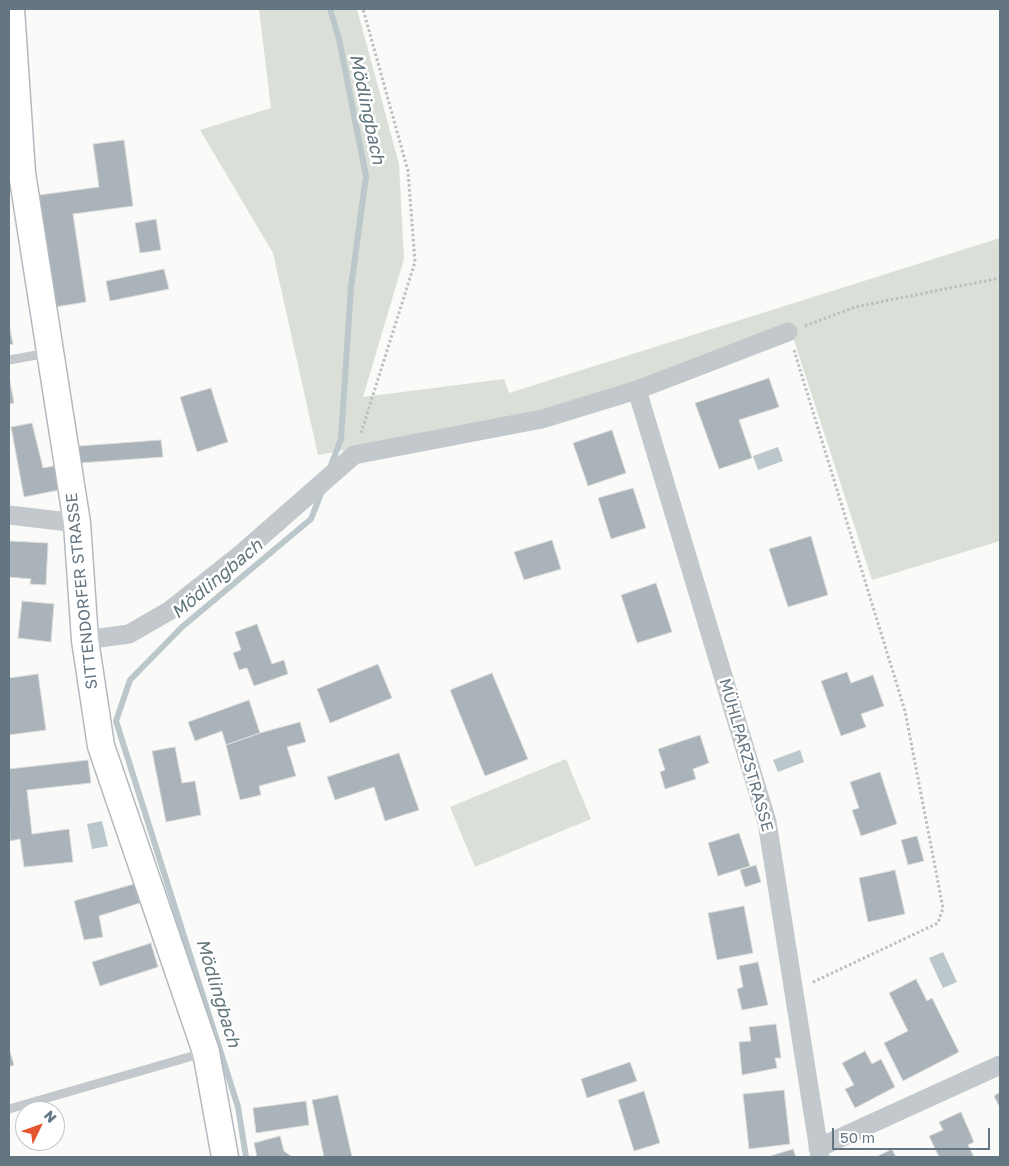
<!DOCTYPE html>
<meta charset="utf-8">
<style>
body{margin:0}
#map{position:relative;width:1009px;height:1166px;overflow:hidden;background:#fafaf8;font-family:"Golos Text",sans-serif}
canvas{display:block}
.frame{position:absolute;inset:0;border:10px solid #657683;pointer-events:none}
.north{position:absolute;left:15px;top:1101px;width:50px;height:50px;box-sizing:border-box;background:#fff;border:1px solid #c1c8cd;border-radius:50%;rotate:48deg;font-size:14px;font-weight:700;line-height:20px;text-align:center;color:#657683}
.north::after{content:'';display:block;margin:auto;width:18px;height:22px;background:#e4572e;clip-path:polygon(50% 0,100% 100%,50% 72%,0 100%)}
.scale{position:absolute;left:832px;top:1128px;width:158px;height:22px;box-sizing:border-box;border:2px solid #657683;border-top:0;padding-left:6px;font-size:15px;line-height:18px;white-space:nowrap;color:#657683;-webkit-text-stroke:4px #fff;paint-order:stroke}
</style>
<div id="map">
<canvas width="1009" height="1166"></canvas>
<div class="frame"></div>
<div class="north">N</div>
<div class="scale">50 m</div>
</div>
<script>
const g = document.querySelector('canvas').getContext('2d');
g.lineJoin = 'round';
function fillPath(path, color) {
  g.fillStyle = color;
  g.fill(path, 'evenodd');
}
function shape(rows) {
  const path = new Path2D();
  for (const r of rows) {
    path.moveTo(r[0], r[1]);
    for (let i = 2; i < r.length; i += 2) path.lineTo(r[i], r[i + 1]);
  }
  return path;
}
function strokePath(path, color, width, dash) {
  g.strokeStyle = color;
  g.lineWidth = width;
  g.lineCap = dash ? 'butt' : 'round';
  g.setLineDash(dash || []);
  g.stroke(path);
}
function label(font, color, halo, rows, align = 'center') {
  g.font = font + ' "Golos Text",sans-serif';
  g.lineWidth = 5;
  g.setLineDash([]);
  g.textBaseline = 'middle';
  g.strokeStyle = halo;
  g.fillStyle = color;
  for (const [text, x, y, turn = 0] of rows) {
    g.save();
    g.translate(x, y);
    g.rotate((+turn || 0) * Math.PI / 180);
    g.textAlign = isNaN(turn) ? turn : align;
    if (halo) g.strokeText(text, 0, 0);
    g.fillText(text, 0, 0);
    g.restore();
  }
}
fillPath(shape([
 [259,9,357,9,399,164,404,259,363,397,504,379,509,393,1000,238,1000,541,872,580,789,325,628,386,514,420,318,455,273,253,200,130,271,108],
 [566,759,591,819,475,867,450,807]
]), '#dadfd7');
fillPath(shape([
 [778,447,783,461,758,470,753,456],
 [800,750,804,762,778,772,773,760],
 [102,821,108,846,92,849,87,824],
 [943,952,957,982,943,988,929,958]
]), '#bbc7cb');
strokePath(shape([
 [330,9,339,39,366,176,351,287,341,439,330,468],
 [246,1157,238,1107,116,721,130,680,182,627,311,519,322,491]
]), '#bbc7cb', 6);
const building = shape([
 [124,140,133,206,73,214,86,302,55,307,39,195,99,187,93,144,124,140],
 [156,219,161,250,140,253,135,223,156,219],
 [164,269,169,289,110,301,106,281,164,269],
 [9,324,13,344,9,345,9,324],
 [9,376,14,403,9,404,9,376],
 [769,378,779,407,739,420,752,458,719,469,695,403,769,378],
 [211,388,228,442,197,452,180,397,211,388],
 [32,423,43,468,54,466,59,490,24,497,11,427,32,423],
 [612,430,626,473,588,486,573,443,612,430],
 [161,440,163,457,80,463,79,446,161,440],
 [633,488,646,528,611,539,598,498,633,488],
 [811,536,828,595,788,607,769,549,811,536],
 [552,540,561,569,524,580,514,552,552,540],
 [9,541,48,543,46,585,30,584,31,579,9,577,9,541],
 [656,583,672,632,637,643,621,595,656,583],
 [22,601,54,604,51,642,18,638,22,601],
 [257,624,272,664,284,660,288,674,254,686,247,668,239,670,233,653,241,650,235,632,257,624],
 [378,664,392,698,330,723,317,689,378,664],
 [847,672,851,683,873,675,884,706,861,714,866,727,841,736,821,681,847,672],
 [492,673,528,759,485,776,450,690,492,673],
 [38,674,46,730,9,735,9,678,38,674],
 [249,700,260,733,226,745,222,731,195,741,188,722,249,700],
 [300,722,306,742,287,747,296,776,259,786,261,795,240,800,226,745,260,733,300,722],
 [700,735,709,763,693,769,696,779,665,789,660,772,665,770,658,749,700,735],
 [175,747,182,783,195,781,201,815,166,822,152,751,175,747],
 [399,753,419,810,385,821,374,787,335,800,327,777,399,753],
 [88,760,91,783,27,790,32,834,69,829,73,862,24,867,20,839,10,841,9,769,88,760],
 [880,772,897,824,861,836,852,810,859,808,850,782,880,772],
 [739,833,750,866,718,876,708,843,739,833],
 [917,836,924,861,908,865,901,840,917,836],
 [756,865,761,882,745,887,740,870,756,865],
 [895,870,905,914,868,922,859,878,895,870],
 [134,884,140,903,99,916,103,937,84,940,74,901,134,884],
 [744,906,753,953,717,960,708,913,744,906],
 [151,943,158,967,100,986,92,962,151,943],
 [758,962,768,1005,742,1010,737,989,743,987,739,966,758,962],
 [916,979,927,1001,932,998,959,1052,903,1081,884,1043,908,1031,889,993,916,979],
 [776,1024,781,1058,775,1058,777,1068,742,1075,739,1042,751,1041,749,1027,776,1024],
 [9,1048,14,1065,9,1067,9,1048],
 [865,1051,872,1064,881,1059,895,1087,855,1108,845,1089,854,1085,842,1063,865,1051],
 [630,1062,637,1081,587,1098,581,1079,630,1062],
 [784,1090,790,1144,749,1149,743,1094,784,1090],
 [644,1091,660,1143,634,1151,618,1100,644,1091],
 [1000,1092,1000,1108,994,1096,1000,1092],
 [338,1095,352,1157,324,1157,312,1100,338,1095],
 [306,1101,309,1125,256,1133,253,1108,306,1101],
 [961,1112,974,1142,968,1145,974,1157,939,1157,929,1136,943,1130,939,1122,961,1112],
 [280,1136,284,1151,292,1157,257,1157,254,1143,280,1136],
 [793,1149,796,1157,767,1157,793,1149],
 [892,1149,896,1157,876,1157,892,1149]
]);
fillPath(building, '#aab3b9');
strokePath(building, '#dcdcda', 1);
const secondary = shape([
 [11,9,22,173,77,523,85,640,101,746,206,1052,225,1157]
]);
strokePath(secondary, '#b3babf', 29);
strokePath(shape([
 [805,326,855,307,1000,278],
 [794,350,905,711,943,908,938,923,811,983],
 [361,433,415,262,408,171,363,9]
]), '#bbbfc2', 3, [2.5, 2.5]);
strokePath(shape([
 [9,360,48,353],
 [9,1109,203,1053]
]), '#c3c8cc', 9);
strokePath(shape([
 [637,390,767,822,820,1157],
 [9,515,77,523],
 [85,640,129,634,169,611,241,554,354,455,542,419,637,390,788,332],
 [818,1148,1000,1065]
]), '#c3c8cc', 19);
strokePath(secondary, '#fff', 26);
label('16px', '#657683', '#fff', [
 ["SITTENDORFER STRASSE",82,591,-96],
 ["MÜHLPARZSTRASSE",746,755,74]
]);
label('italic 18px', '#60757c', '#fff', [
 ["Mödlingbach",367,109,78],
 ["Mödlingbach",217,579,-40],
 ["Mödlingbach",218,993,73]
]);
</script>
